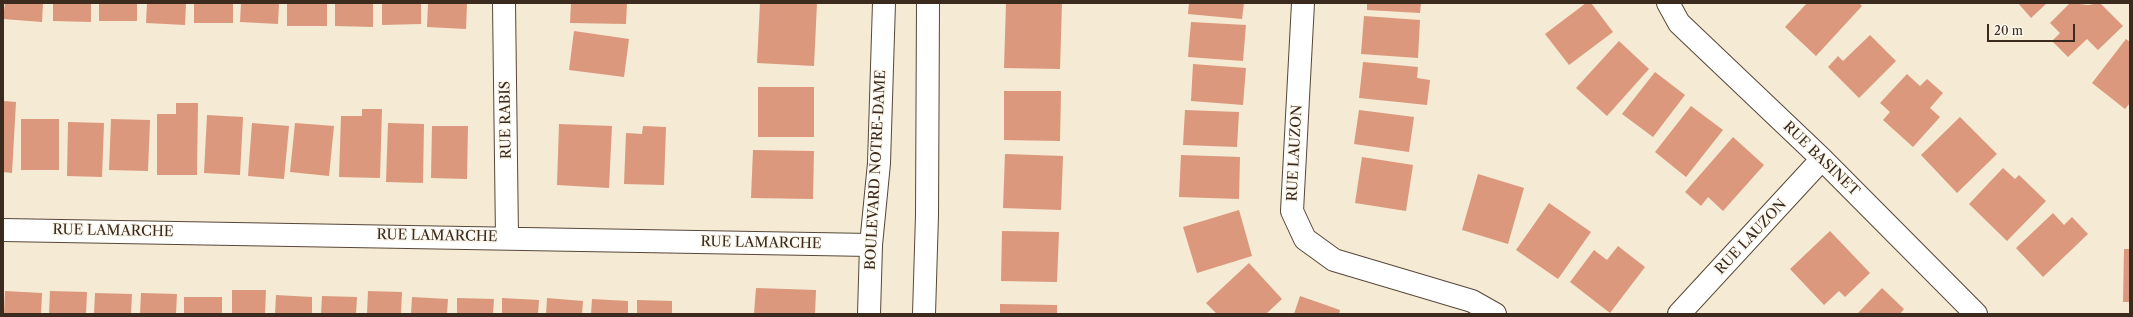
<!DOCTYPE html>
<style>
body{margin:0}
#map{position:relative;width:2133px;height:317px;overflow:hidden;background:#f5ead3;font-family:"Libre Caslon Text",serif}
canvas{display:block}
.frame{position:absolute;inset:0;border:4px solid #3b2a1e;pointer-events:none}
.scale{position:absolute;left:1987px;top:24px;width:88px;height:18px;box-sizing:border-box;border:2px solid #3b2a1e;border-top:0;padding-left:5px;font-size:12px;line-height:14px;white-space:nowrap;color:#3b2a1e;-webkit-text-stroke:3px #fbf7ec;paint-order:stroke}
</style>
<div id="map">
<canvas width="2133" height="317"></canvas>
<div class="frame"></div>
<div class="scale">20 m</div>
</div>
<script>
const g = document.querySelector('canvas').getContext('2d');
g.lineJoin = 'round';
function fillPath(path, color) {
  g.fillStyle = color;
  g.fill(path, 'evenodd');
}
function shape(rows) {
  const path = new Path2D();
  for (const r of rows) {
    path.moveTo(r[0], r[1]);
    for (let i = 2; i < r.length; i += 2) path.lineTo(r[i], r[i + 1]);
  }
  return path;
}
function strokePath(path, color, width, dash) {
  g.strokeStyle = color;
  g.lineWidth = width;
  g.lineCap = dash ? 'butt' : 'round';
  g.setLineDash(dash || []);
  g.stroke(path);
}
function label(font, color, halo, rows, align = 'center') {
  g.font = font + ' "Libre Caslon Text",serif';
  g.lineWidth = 3;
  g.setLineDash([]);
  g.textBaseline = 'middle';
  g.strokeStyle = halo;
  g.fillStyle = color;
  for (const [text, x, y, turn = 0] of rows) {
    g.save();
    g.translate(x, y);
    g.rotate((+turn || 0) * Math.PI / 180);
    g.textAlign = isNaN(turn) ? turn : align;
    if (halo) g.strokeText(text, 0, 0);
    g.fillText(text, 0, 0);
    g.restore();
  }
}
fillPath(shape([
 [5,3,43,3,42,22,3,19],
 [53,3,91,3,91,22,53,21],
 [99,3,137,3,137,21,99,21],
 [147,3,186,3,185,25,146,23],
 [194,3,233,3,233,23,194,23],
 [241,3,279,3,278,24,240,22],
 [287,3,327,3,327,26,287,26],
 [335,3,373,3,373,27,335,26],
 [382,3,421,3,421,24,382,25],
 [428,3,467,3,466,29,427,27],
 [571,3,627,3,626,24,570,23],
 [760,3,817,3,814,66,757,63],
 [1006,3,1062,3,1060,69,1004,68],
 [1189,3,1244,3,1242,19,1188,14],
 [1367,3,1421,3,1420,13,1367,10],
 [1586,3,1591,3,1613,32,1569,65,1545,34],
 [1807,3,1859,3,1862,6,1816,56,1785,27],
 [2018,3,2047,3,2031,18],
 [2070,3,2088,5,2100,3,2123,26,2098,50,2087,39,2068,57,2052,41,2060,33,2050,23],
 [1364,16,1420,20,1418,58,1361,54],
 [1191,22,1246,25,1243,61,1188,57],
 [574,31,629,39,624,77,569,70],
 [1870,35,1896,61,1859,98,1828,67,1838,56,1843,61],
 [2126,39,2130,42,2130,103,2125,109,2092,83],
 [1619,41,1649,69,1607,116,1576,88],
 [1363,62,1418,67,1417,78,1430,80,1427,105,1359,98],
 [1193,64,1246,68,1243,105,1191,101],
 [1655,72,1685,95,1653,137,1622,114],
 [1907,74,1920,86,1927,79,1943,93,1930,108,1940,117,1913,147,1883,120,1890,112,1880,103],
 [758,87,814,87,814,137,758,137],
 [1004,91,1061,91,1060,141,1004,140],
 [3,101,16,102,12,173,3,172],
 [176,103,198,103,197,175,157,175,157,114,176,114],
 [1691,106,1723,130,1686,177,1655,152],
 [362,109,382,109,380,178,339,177,341,116,362,116],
 [1185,110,1239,112,1237,147,1183,145],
 [1359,110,1414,117,1409,152,1354,144],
 [207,115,243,117,240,175,204,173],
 [1960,117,1997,154,1957,193,1921,155],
 [21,119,59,119,59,170,21,170],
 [111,119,150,120,148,171,109,170],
 [68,122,104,123,102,177,67,176],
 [252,123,289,126,284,179,248,176],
 [295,123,334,126,329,176,290,172],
 [388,123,424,124,423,183,386,182],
 [559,124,612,126,609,188,557,185],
 [432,126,468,126,467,179,431,178],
 [643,126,666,127,664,185,624,184,626,133,642,134],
 [1733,137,1764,165,1723,211,1708,197,1701,206,1685,192],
 [753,150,814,151,813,199,751,198],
 [1005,154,1063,156,1061,210,1003,208],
 [1181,155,1240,157,1239,199,1179,197],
 [1362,157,1413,165,1406,211,1355,203],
 [2003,168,2015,179,2019,175,2046,201,2007,241,1969,204],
 [1478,174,1524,188,1508,244,1462,230],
 [1549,203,1591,232,1558,279,1516,250],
 [1239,210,1252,256,1197,273,1183,227],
 [2053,213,2064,225,2072,217,2088,234,2043,277,2016,248],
 [1002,231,1059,232,1057,282,1001,281],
 [1830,231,1870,273,1845,297,1839,291,1824,305,1790,269],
 [1618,246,1645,267,1610,313,1570,282,1594,250,1607,260],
 [2124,249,2130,249,2130,302,2123,302],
 [1249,263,1282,299,1266,314,1217,314,1206,303],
 [756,288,816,290,815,314,754,314],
 [1882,288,1904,309,1900,314,1857,314],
 [232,290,266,290,265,314,232,314],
 [5,291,42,293,41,314,4,314],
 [50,291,87,292,86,314,49,314],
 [368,291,402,292,401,314,367,314],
 [95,293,132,294,131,314,94,314],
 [141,293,177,294,176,314,140,314],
 [276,295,312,297,312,314,275,314],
 [322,296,357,297,356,314,321,314],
 [1300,296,1340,310,1339,314,1294,314],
 [184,297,222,297,222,314,184,314],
 [412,297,448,299,447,314,411,314],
 [457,298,494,299,493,314,457,314],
 [502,298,539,300,538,314,502,314],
 [547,298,583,301,582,314,546,314],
 [592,299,628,301,628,314,591,314],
 [637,300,672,301,672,314,637,314],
 [1000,304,1057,305,1057,314,1000,314]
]), '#db987c');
const street = shape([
 [504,3,507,238],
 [1303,3,1292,211,1305,239,1334,260,1472,301,1495,314],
 [1668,3,1679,23,1822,159,1976,314],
 [3,230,871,245],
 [1679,314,1822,159]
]);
const secondary = shape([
 [869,314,871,245,879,163,884,3],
 [924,314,927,215,928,3]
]);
strokePath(street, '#574739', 24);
strokePath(secondary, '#574739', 24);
strokePath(street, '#fff', 22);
strokePath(secondary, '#fff', 22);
label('14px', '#3b2a1e', '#fbf7ec', [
 ["RUE RABIS",506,120,-91],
 ["RUE LAUZON",1295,153,-87],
 ["RUE BASINET",1821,159,44],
 ["BOULEVARD NOTRE-DAME",876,170,-87],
 ["RUE LAMARCHE",113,231,1],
 ["RUE LAMARCHE",437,236,1],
 ["RUE LAUZON",1751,237,-47],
 ["RUE LAMARCHE",761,243,1]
]);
</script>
